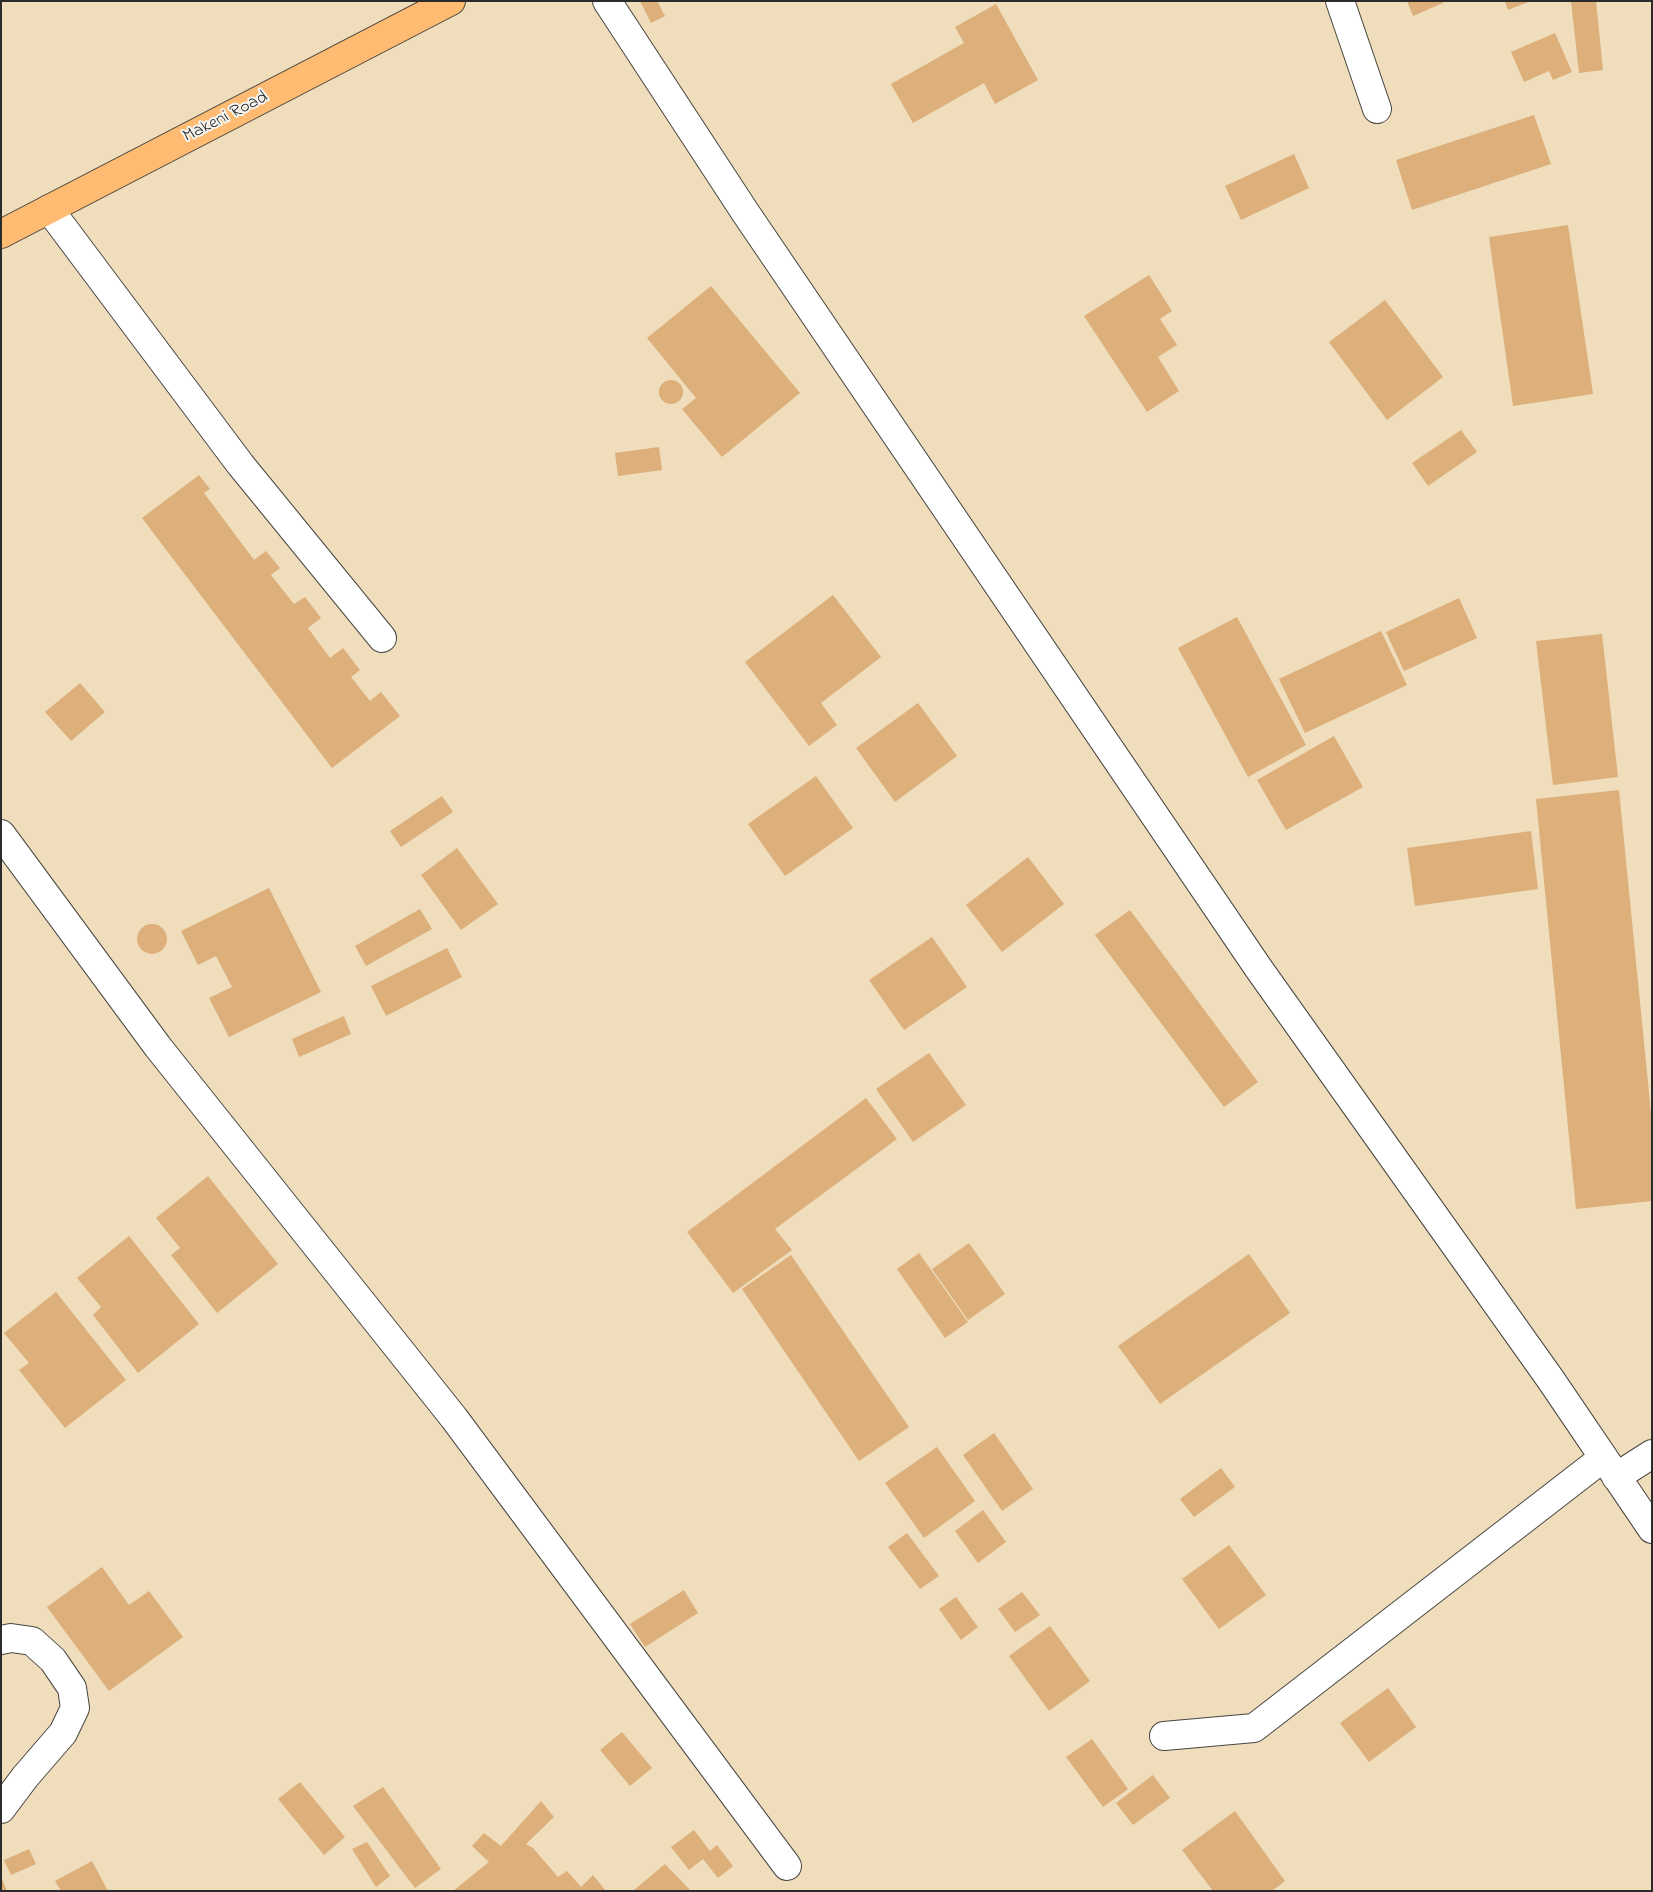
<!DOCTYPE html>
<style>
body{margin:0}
#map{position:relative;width:1653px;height:1892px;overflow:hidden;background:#efddbc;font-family:"Indie Flower",sans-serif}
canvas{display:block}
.frame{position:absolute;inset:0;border:2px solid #2b2b2b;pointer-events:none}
</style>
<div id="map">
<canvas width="1653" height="1892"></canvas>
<div class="frame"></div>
</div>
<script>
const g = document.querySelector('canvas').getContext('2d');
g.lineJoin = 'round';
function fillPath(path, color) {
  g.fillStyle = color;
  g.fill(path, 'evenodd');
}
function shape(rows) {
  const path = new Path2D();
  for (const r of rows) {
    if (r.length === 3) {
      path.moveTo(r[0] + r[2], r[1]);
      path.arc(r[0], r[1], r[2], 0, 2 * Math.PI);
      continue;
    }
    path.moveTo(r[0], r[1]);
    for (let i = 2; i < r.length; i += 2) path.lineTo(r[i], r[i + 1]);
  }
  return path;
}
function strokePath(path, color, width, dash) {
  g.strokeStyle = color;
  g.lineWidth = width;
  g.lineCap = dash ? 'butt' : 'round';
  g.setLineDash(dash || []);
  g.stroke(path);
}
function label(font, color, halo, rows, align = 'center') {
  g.font = font + ' "Indie Flower",sans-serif';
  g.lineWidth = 4;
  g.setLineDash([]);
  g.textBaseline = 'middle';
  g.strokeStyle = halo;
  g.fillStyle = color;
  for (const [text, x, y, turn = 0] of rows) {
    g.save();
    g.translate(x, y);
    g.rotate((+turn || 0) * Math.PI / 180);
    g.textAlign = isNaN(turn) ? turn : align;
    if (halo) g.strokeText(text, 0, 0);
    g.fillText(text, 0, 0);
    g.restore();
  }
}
fillPath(shape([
 [640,1,657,1,665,16,651,23],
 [1407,1,1443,1,1443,3,1413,16],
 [1505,1,1531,1,1508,10],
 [1571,1,1596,1,1603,70,1579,73],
 [996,4,1038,80,995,104,984,83,913,123,891,84,964,43,955,27],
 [1555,33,1572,72,1553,80,1549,71,1524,82,1511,52],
 [1534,115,1551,164,1412,210,1396,160],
 [1294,154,1309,188,1241,220,1225,186],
 [1568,225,1593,394,1513,406,1489,237],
 [1149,275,1172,311,1160,319,1177,345,1158,357,1179,391,1147,412,1084,316],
 [711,286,800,393,722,457,682,409,696,398,647,338],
 [1385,300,1443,377,1387,420,1329,342],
 [671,392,12],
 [1461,430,1477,452,1428,486,1412,463],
 [659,447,662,470,618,476,615,453],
 [199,475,210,489,204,493,254,560,266,551,280,568,271,575,294,604,305,597,321,618,308,628,330,658,343,648,360,670,351,677,370,701,381,692,400,716,332,768,142,518],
 [833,595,881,657,821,703,837,725,809,746,745,662],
 [1459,598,1477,638,1404,671,1386,632],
 [1237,617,1306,745,1248,777,1178,648],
 [1381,631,1407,685,1305,733,1279,679],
 [1602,634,1618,777,1553,785,1536,641],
 [80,683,105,712,71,741,45,712],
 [918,703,957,756,895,802,856,748],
 [1334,736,1363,787,1286,830,1257,780],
 [816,776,853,828,785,876,748,824],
 [1619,790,1652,1123,1652,1201,1576,1209,1536,799],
 [442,796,453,812,401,847,390,831],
 [1531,831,1538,889,1415,906,1407,848],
 [457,848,498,904,461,930,421,875],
 [1028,857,1064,904,1002,952,966,905],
 [269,888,321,992,229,1037,209,998,232,987,216,956,198,965,181,931],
 [420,909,432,929,366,966,355,946],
 [1130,910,1258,1082,1224,1107,1095,935],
 [152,939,15],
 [932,937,967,987,904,1030,869,980],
 [447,948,462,977,386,1016,371,986],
 [344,1016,351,1034,299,1057,292,1039],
 [929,1053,966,1105,913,1142,876,1089],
 [866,1098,897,1139,775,1229,792,1250,733,1293,687,1232],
 [208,1176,278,1264,217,1313,171,1255,180,1248,156,1218],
 [129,1236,199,1324,138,1373,93,1315,101,1307,77,1278],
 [969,1243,1005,1294,968,1320,932,1269],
 [919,1253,968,1322,945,1338,897,1269],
 [1249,1254,1290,1313,1160,1404,1118,1346],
 [791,1255,909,1427,859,1461,742,1289],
 [56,1292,126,1380,65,1428,19,1370,29,1363,4,1333],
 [994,1433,1033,1489,1002,1511,963,1455],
 [937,1447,975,1501,924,1538,885,1483],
 [1221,1468,1235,1487,1194,1517,1180,1499],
 [983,1510,1006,1542,978,1563,955,1531],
 [907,1533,939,1576,920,1589,888,1547],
 [1229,1545,1266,1595,1219,1629,1182,1579],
 [102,1567,129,1605,149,1591,183,1637,109,1691,47,1607],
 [684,1590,698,1613,645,1647,630,1624],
 [1022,1592,1040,1615,1015,1632,998,1609],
 [956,1597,978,1627,961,1640,939,1609],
 [1050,1626,1090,1681,1049,1711,1009,1656],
 [1388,1688,1416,1727,1369,1762,1340,1723],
 [622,1732,652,1768,630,1786,600,1750],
 [1092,1739,1128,1789,1103,1807,1066,1757],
 [1153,1775,1170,1798,1133,1825,1116,1803],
 [300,1782,345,1837,324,1855,278,1799],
 [383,1787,441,1869,415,1888,353,1806],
 [541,1801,554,1817,526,1844,533,1848,558,1877,567,1871,581,1887,593,1875,606,1891,453,1891,489,1862,472,1846,484,1833,501,1846],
 [1235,1811,1285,1881,1272,1891,1213,1891,1182,1850],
 [694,1830,710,1851,717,1845,733,1866,718,1878,703,1859,689,1870,671,1847],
 [367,1842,390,1876,376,1887,352,1849],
 [29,1849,36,1864,11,1875,4,1860],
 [92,1861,108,1891,61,1891,55,1881],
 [665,1864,691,1891,633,1891],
 [1,1876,7,1891,1,1891]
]), '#dcaf7b');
const minor = shape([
 [607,1,745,212,1259,969,1551,1380,1652,1529],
 [1340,1,1377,109],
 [49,209,240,464,382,638],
 [1,834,158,1047,454,1418,787,1866],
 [1616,1477,1652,1454],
 [1,1640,11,1638,32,1641,53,1660,72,1688,75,1708,63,1733,25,1777,1,1809],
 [1164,1736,1254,1728,1603,1458]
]);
const major = shape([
 [1,234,451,1]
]);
strokePath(minor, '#484641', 30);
strokePath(major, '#484641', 30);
strokePath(minor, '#fff', 28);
strokePath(major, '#febb71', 28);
label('18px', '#2b2b2b', '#f6f6f2', [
 ["Makeni Road",226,118,-27]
]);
</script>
